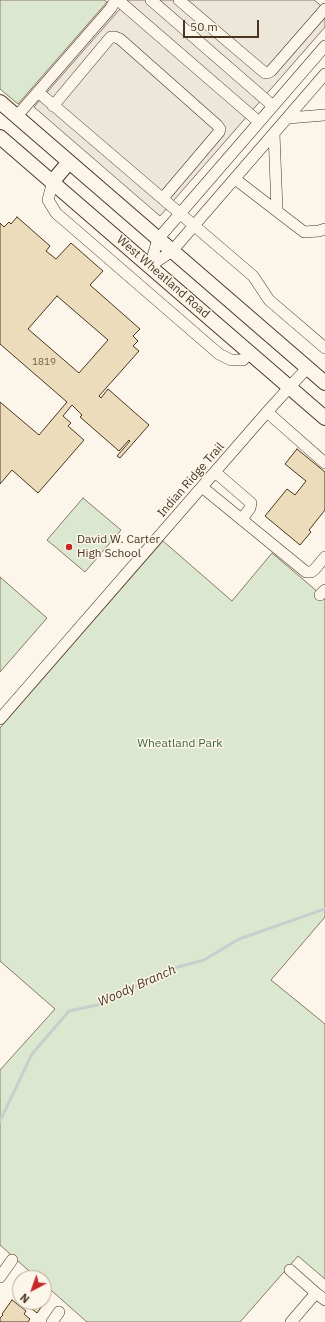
<!DOCTYPE html>
<style>
body{margin:0}
#map{position:relative;width:325px;height:1322px;overflow:hidden;background:#fbf6e9;font-family:"IBM Plex Sans",sans-serif}
canvas{display:block}
.north{position:absolute;left:12px;top:1270px;width:40px;height:40px;box-sizing:border-box;background:#fbf6e9;border:1px solid #b4a999;border-radius:50%;rotate:221deg;font-size:11px;font-weight:700;line-height:16px;text-align:center;color:#4a3520}
.north::after{content:'';display:block;margin:auto;width:14px;height:18px;background:#c62828;clip-path:polygon(50% 0,100% 100%,50% 72%,0 100%)}
.scale{position:absolute;left:183px;top:20px;width:76px;height:18px;box-sizing:border-box;border:2px solid #4a3520;border-top:0;padding-left:5px;font-size:12px;line-height:14px;white-space:nowrap;color:#4a3520;-webkit-text-stroke:3px #fbf6e9;paint-order:stroke}
</style>
<div id="map">
<canvas width="325" height="1322"></canvas>
<div class="north">N</div>
<div class="scale">50 m</div>
</div>
<script>
const g = document.querySelector('canvas').getContext('2d');
g.lineJoin = 'round';
function fillPath(path, color) {
  g.fillStyle = color;
  g.fill(path, 'evenodd');
}
function shape(rows) {
  const path = new Path2D();
  for (const r of rows) {
    path.moveTo(r[0], r[1]);
    for (let i = 2; i < r.length; i += 2) path.lineTo(r[i], r[i + 1]);
  }
  return path;
}
function strokePath(path, color, width, dash) {
  g.strokeStyle = color;
  g.lineWidth = width;
  g.lineCap = dash ? 'butt' : 'round';
  g.setLineDash(dash || []);
  g.stroke(path);
}
function label(font, color, halo, rows, align = 'center') {
  g.font = font + ' "IBM Plex Sans",sans-serif';
  g.lineWidth = 3;
  g.setLineDash([]);
  g.textBaseline = 'middle';
  g.strokeStyle = halo;
  g.fillStyle = color;
  for (const [text, x, y, turn = 0] of rows) {
    g.save();
    g.translate(x, y);
    g.rotate((+turn || 0) * Math.PI / 180);
    g.textAlign = isNaN(turn) ? turn : align;
    if (halo) g.strokeText(text, 0, 0);
    g.fillText(text, 0, 0);
    g.restore();
  }
}
const green = shape([
 [0,0,104,0,107,2,18,104,0,89,0,0],
 [83,498,121,530,85,572,47,540,83,498],
 [163,541,232,601,272,553,325,598,325,917,271,980,325,1024,325,1279,298,1256,240,1322,87,1322,44,1284,44,1278,37,1278,0,1245,0,1070,55,1009,0,961,0,728,163,541],
 [0,577,47,618,0,672,0,577]
]);
fillPath(green, '#dce7d0');
strokePath(green, '#887966', 1);
const parking = shape([
 [122,0,314,0,325,9,325,27,160,216,34,107,120,9,122,0]
]);
fillPath(parking, '#ede7d9');
strokePath(parking, '#887966', 1);
strokePath(shape([
 [0,1121,32,1054,69,1011,102,1004,125,991,178,967,204,960,239,939,325,909]
]), '#c9cecd', 3);
const building = shape([
 [17,217,50,246,46,251,56,259,71,243,103,271,90,285,140,329,133,336,138,341,133,346,139,351,99,396,101,398,108,389,149,425,120,458,117,456,130,441,129,440,119,451,80,417,82,415,72,405,63,416,71,423,68,426,84,440,38,493,12,470,0,484,0,402,39,435,67,402,0,344,0,223,4,227,9,222,11,224,17,217],
 [57,296,108,340,79,373,28,329,57,296],
 [297,449,325,472,325,510,309,530,311,532,300,545,265,516,287,489,295,495,306,481,285,464,297,449],
 [20,1289,20,1300,15,1296,20,1289],
 [12,1300,26,1311,24,1314,30,1319,28,1322,0,1322,0,1318,3,1315,2,1314,12,1300],
 [23,1302,45,1302,37,1313,23,1302]
]);
fillPath(building, '#ecdcbc');
strokePath(building, '#4a3520', 1);
const minor = shape([
 [118,0,259,122],
 [151,0,273,106],
 [179,0,265,73,267,73,271,71,325,9],
 [38,92,253,276,269,300,325,348],
 [53,106,109,39,111,37,115,37,120,39,217,125,220,129,219,132,163,198],
 [16,117,111,8,115,0],
 [288,118,325,115],
 [274,133,277,210],
 [235,179,304,232,319,231,325,229],
 [53,181,48,200,56,213,219,354,231,360,243,360,249,353],
 [150,266,158,239,325,46],
 [150,266,172,251,325,74],
 [267,412,325,463],
 [215,472,251,503,250,508,242,519],
 [202,487,306,572,311,572,315,569,325,557],
 [320,595,325,590],
 [0,719,267,412,307,368],
 [290,1270,316,1293],
 [0,1277,12,1260],
 [52,1322,59,1312],
 [291,1322,316,1293,325,1300]
]);
const major = shape([
 [0,102,325,383],
 [0,137,325,418],
 [53,181,69,162]
]);
strokePath(minor, '#4a3520', 12);
strokePath(major, '#4a3520', 16);
strokePath(minor, '#fbf6e9', 11);
strokePath(major, '#fbf6e9', 14);
for (const [x, y, r, color] of [
 [69,547,4,"#c62828"]
]) {
  const dot = new Path2D();
  dot.arc(x, y, r, 0, 2 * Math.PI);
  g.fillStyle = color;
  g.fill(dot);
  strokePath(dot, '#fbf6e9', 1.5);
}
label('10px', '#725f47', null, [
 ["1819",44,362]
]);
label('12px', '#4a3520', '#fbf6e9', [
 ["West Wheatland Road",163,277,41],
 ["Indian Ridge Trail",191,480,-49]
]);
label('12px', '#4a3520', '#fbf6e9', [
 ["David W. Carter",77,540],
 ["High School",77,554]
], 'left');
label('12px', '#436837', '#fbf6e9', [
 ["Wheatland Park",180,744]
]);
label('italic 13px', '#4a3520', '#fbf6e9', [
 ["Woody Branch",137,986,-24]
]);
</script>
